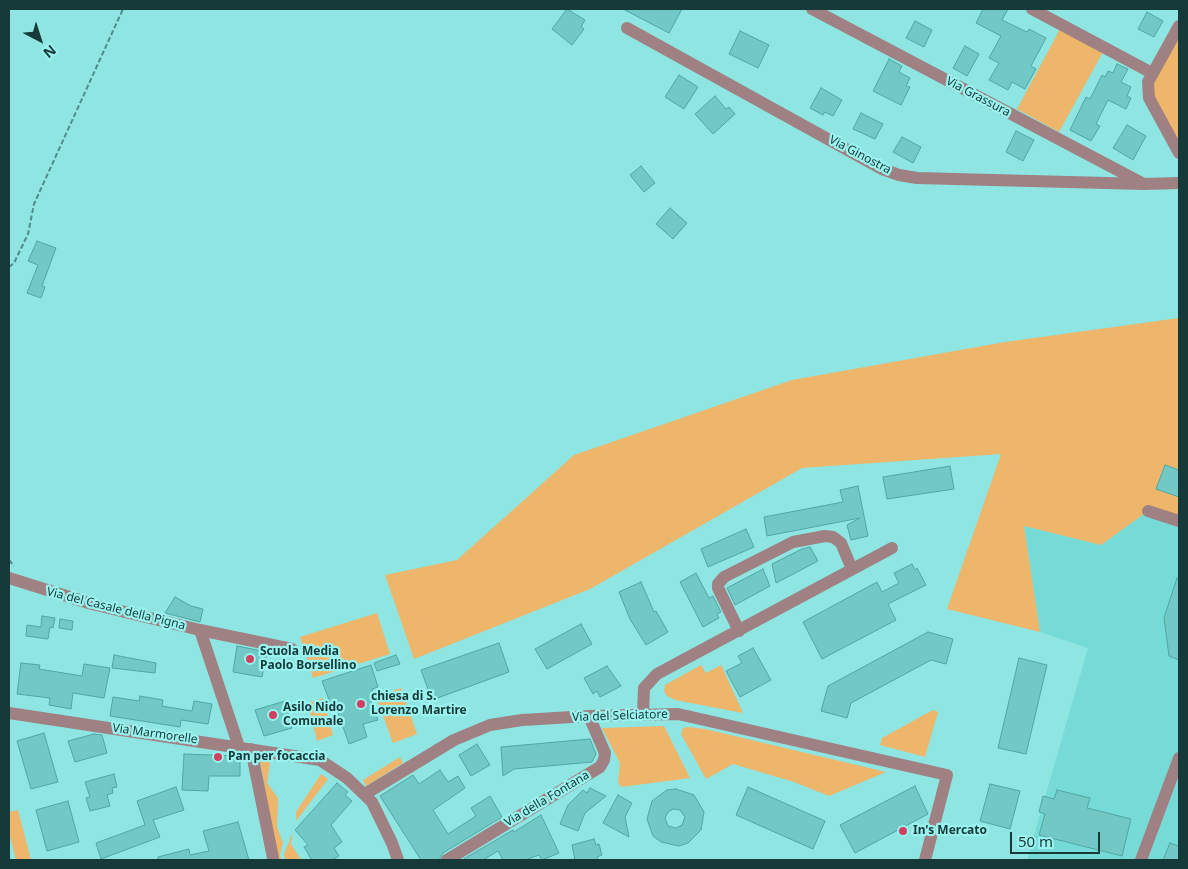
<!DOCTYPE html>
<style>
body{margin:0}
#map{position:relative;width:1188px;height:869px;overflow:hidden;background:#8ee5e2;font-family:"Noto Sans",sans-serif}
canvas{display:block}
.frame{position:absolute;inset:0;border:10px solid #153a39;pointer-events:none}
.north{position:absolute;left:15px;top:15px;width:50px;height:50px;-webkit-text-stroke:4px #9bf3f0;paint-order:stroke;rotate:140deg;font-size:14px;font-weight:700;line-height:20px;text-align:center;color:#153a39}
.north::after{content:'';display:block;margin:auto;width:18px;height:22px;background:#153a39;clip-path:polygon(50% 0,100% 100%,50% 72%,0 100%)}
.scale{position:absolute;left:1010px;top:832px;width:90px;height:22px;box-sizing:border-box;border:2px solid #153a39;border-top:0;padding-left:6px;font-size:15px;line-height:18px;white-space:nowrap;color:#153a39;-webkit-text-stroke:4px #9bf3f0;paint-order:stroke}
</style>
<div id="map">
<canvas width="1188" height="869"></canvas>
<div class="frame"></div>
<div class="north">N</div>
<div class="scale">50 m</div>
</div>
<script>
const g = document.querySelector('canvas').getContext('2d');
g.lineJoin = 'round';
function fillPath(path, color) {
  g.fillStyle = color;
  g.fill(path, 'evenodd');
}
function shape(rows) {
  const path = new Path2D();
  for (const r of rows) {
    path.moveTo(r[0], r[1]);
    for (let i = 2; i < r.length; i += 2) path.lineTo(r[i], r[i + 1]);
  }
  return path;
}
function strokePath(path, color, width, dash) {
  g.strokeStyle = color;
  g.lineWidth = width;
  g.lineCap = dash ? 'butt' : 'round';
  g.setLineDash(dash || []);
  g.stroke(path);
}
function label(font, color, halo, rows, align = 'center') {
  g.font = font + ' "Noto Sans",sans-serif';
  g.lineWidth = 4.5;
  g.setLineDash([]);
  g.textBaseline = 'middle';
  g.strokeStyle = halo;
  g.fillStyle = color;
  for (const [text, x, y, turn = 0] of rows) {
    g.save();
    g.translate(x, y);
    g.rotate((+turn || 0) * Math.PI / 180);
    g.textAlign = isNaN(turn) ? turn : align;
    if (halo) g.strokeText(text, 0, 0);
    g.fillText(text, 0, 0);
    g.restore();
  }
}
fillPath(shape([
 [1148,511,1179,521,1179,860,1027,860,1088,648,1040,632,1024,526,1101,545]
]), '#76dbd7');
fillPath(shape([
 [1179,26,1179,153,1149,98,1152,73],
 [1060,29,1103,52,1059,132,1017,109],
 [1179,318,1179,521,1148,511,1101,545,1024,526,1040,632,947,609,1001,454,802,468,590,589,414,659,385,575,457,560,574,455,792,380,1005,342],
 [377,613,390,654,313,678,300,637],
 [701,665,706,673,721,665,743,713,675,700,667,696,664,691,665,685],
 [401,688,417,734,393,743,376,697],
 [323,698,333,735,317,741,308,703],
 [933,710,938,712,925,757,880,745,882,738],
 [664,726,690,778,621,787,618,782,620,763,602,728],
 [688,727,705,729,886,772,829,796,794,782,733,764,706,779,681,734,683,728],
 [400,757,403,763,366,786,363,780],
 [260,760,270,762,267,783,278,798,277,827,283,843,280,854,281,860,277,860],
 [321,774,328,779,296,821,296,812],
 [18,810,31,860,16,860,9,832,9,812],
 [293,832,291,844,301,860,285,860,284,854]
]), '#eeb66b');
const building = shape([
 [567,9,585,20,581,27,584,29,572,45,552,29,567,9],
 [623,9,682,9,669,33,623,9],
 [983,9,1008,9,1002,20,1027,32,1029,29,1046,38,1031,66,1036,69,1025,89,1012,82,1008,90,989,80,999,63,989,58,1001,36,976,23,983,9],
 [1147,12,1163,21,1154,37,1138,29,1147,12],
 [915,21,932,30,924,47,906,38,915,21],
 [740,31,769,45,758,68,729,54,740,31],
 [965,46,979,54,967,76,953,68,965,46],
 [889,59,902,66,899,72,910,78,906,86,910,87,901,105,873,91,889,59],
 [1117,64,1128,69,1121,82,1131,87,1127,96,1131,98,1126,109,1108,100,1096,124,1100,126,1091,141,1070,130,1086,97,1090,99,1102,75,1105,77,1108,71,1113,73,1117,64],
 [679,75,698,87,684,109,665,97,679,75],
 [821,88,842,100,833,116,825,112,823,115,810,108,821,88],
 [715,96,726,109,729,107,735,114,713,134,695,114,715,96],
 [861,113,883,124,875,139,853,129,861,113],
 [1127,125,1146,136,1133,160,1113,148,1127,125],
 [1016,131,1034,140,1023,161,1006,152,1016,131],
 [902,137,921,147,913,163,893,152,902,137],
 [641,166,655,183,644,192,630,175,641,166],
 [670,208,687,223,673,239,656,224,670,208],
 [37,241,56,248,42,286,45,287,41,298,27,293,38,265,28,261,37,241],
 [1165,465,1179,470,1179,497,1156,489,1165,465],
 [950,466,954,489,887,499,883,477,950,466],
 [858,486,868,536,851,540,847,525,860,518,767,536,764,517,843,502,840,490,858,486],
 [746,529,754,547,708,567,701,549,746,529],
 [810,547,818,561,776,583,772,564,802,549,810,547],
 [912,564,915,570,917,568,926,585,888,604,896,620,822,659,803,622,877,582,882,592,899,583,894,573,912,564],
 [763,569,770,586,735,605,727,588,763,569],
 [696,573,709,598,713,596,721,612,717,614,719,618,703,627,680,582,696,573],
 [1177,578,1179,578,1179,660,1169,656,1164,618,1177,578],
 [641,582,654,612,656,611,668,632,646,645,630,619,619,592,641,582],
 [175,597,191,606,203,609,200,622,165,613,175,597],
 [42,616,55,618,53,628,50,627,48,639,26,636,27,625,41,627,42,616],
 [60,619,73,621,72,630,59,628,60,619],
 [581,624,592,644,547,669,535,649,581,624],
 [928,632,953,639,946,664,931,660,851,703,847,718,821,711,828,686,928,632],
 [499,643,509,672,432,700,421,670,499,643],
 [237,646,267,652,262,677,233,672,237,646],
 [753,648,771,680,740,697,726,671,742,663,738,656,753,648],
 [114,655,156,663,155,673,112,668,114,655],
 [396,655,400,664,377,671,374,663,396,655],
 [1019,658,1047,665,1026,754,998,748,1019,658],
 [21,663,40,665,39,669,82,676,84,664,110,668,104,698,73,693,71,709,49,705,50,698,17,694,21,663],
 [371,665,378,687,372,689,376,700,371,701,378,720,363,724,367,737,349,744,336,707,332,708,322,681,371,665],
 [607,666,621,686,600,697,597,691,593,694,584,678,607,666],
 [140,696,163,700,162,706,192,711,194,701,212,704,208,724,181,720,180,727,110,716,113,697,139,701,140,696],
 [285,701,292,728,264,736,255,710,285,701],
 [44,733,58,782,31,789,17,741,44,733],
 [94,734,102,735,107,753,75,762,68,741,94,734],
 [590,739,596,754,592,762,514,769,503,776,501,747,590,739],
 [477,744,490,765,471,776,459,755,477,744],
 [184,754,240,756,240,776,209,776,208,791,182,790,184,754],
 [440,770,448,782,458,776,465,788,433,810,448,834,476,816,471,808,490,796,502,817,443,853,439,860,421,860,380,796,413,775,419,784,440,770],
 [114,774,117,787,112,788,113,793,107,795,110,806,90,811,86,798,90,797,85,782,114,774],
 [337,783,348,792,345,795,352,801,331,825,342,842,334,848,339,856,332,860,312,860,304,847,308,845,295,830,337,783],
 [990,784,1020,791,1010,829,980,821,990,784],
 [915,786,928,814,855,853,840,825,915,786],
 [176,787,184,810,153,820,160,837,101,859,96,843,145,825,137,801,176,787],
 [748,787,825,821,813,849,736,815,748,787],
 [590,788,606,796,585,813,578,831,560,824,568,805,583,790,587,793,590,788],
 [676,789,694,795,704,812,701,830,688,843,679,846,661,842,653,836,647,819,652,801,667,790,676,789],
 [673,809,680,810,685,817,682,825,676,828,668,826,665,818,668,812,673,809],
 [1057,790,1090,798,1087,808,1131,819,1122,856,1039,835,1045,814,1039,812,1043,796,1054,799,1057,790],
 [618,795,632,803,625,817,629,837,603,823,618,795],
 [68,801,79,842,47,851,36,810,68,801],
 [541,815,559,853,542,860,539,855,525,860,503,860,498,851,483,860,462,860,513,830,514,832,541,815],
 [238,822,249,860,158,860,158,857,189,849,190,855,209,851,203,831,238,822],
 [594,839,596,845,599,844,602,855,597,857,598,860,575,860,572,845,594,839],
 [1170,843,1179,846,1179,860,1163,860,1170,843]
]);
fillPath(building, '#71c8c5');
strokePath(building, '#4fa6a4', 1);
strokePath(shape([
 [9,267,14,263,28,234,34,204,123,9],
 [9,560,14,566]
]), '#4f8c8a', 2, [5, 2.5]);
strokePath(shape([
 [812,9,1142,183],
 [1032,9,1152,73],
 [1179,26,1148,82,1149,98,1179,153],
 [627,28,882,169,899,175,917,178,1144,184,1179,183],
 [1148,511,1179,521],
 [9,578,92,604,200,630,239,747],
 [200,630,292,649],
 [739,631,718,588,718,584,724,577,793,542,825,536,833,537,841,543,852,569],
 [9,713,320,760,347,778,372,802,392,843,398,860],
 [643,714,644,688,657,674,892,548],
 [251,749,273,858],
 [365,794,454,740,490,725,522,720,589,716,678,714,947,775,925,860],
 [447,860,600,767,604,760,605,753,589,716],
 [1141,860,1179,758]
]), '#9f8083', 12);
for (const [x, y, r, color] of [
 [250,659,5,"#d1415f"],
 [361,704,5,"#d1415f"],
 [273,715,5,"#d1415f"],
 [218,757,5,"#d1415f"],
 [903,831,5,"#d1415f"]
]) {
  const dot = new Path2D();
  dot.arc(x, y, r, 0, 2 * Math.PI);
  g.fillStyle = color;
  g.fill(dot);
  strokePath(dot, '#9bf3f0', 2);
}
label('12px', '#153a39', '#9bf3f0', [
 ["Via Grassura",978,97,28],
 ["Via Ginostra",860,155,28],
 ["Via del Casale della Pigna",116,609,14],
 ["Via del Selciatore",620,716,-2],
 ["Via Marmorelle",155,734,8],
 ["Via della Fontana",547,799,-31]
]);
label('bold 12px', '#153a39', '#9bf3f0', [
 ["Scuola Media",260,652],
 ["Paolo Borsellino",260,666],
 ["chiesa di S.",371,697],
 ["Lorenzo Martire",371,711],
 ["Asilo Nido",283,708],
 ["Comunale",283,722],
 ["Pan per focaccia",228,757],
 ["In's Mercato",913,831]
], 'left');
</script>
